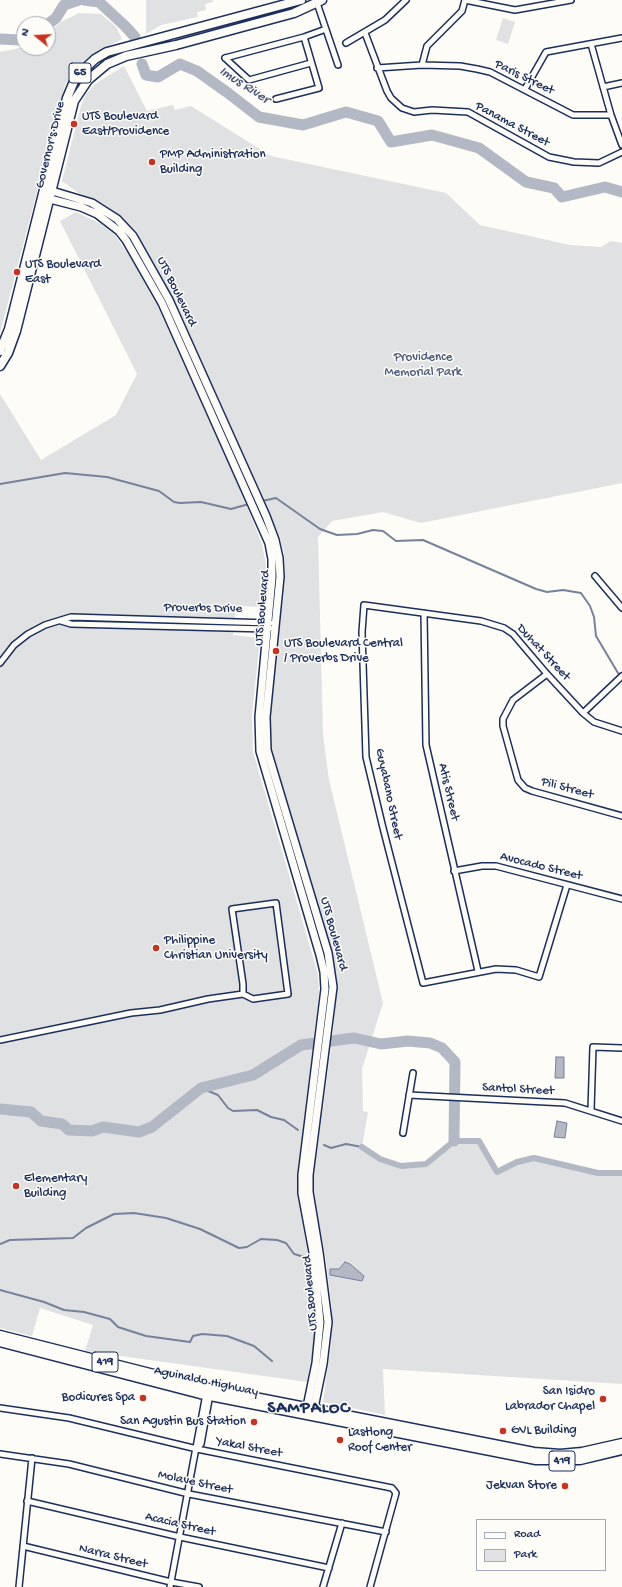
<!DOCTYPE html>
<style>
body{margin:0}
#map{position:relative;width:622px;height:1587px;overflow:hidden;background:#fdfcf7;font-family:"Gochi Hand",sans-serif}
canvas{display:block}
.legend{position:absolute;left:476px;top:1519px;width:130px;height:52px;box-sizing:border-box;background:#fdfcf7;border:1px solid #a3aaba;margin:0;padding:5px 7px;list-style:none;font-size:12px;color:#1b2f5e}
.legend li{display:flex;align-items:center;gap:8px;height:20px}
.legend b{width:20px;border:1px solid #a3aaba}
.north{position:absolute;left:16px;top:16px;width:40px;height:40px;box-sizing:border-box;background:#fdfcf7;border:1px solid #a3aaba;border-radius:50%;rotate:288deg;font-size:11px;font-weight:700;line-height:16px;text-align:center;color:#1b2f5e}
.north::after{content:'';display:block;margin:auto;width:14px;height:18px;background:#c8321e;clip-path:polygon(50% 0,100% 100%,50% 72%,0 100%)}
</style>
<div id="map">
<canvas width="622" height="1587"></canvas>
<ul class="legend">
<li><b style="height:5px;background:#fdfcf7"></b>Road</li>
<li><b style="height:11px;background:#e0e1e3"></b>Park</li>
</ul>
<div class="north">N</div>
</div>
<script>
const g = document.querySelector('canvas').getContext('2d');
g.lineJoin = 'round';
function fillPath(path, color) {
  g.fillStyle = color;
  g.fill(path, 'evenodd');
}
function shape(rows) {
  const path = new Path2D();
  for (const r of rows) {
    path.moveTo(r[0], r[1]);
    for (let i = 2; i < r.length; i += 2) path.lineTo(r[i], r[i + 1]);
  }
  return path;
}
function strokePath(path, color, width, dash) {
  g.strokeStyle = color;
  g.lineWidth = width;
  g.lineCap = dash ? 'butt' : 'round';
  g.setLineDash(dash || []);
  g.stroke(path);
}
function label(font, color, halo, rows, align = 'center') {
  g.font = font + ' "Gochi Hand",sans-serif';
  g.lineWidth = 3;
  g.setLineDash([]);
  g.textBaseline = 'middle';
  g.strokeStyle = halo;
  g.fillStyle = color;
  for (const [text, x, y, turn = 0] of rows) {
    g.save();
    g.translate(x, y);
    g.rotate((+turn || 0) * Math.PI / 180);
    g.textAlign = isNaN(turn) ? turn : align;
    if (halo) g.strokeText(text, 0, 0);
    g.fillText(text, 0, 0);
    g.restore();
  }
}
fillPath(shape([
 [146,0,213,0,213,2,205,4,206,10,197,12,198,17,161,25,146,34],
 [79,13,101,14,116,27,122,39,93,54,83,62,71,75,65,85,0,333,0,52,24,47,48,48,48,33,61,22],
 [503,18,515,22,508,44,496,40],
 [124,66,147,111,173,105,175,110,191,106,271,156,446,193,480,225,570,245,601,247,611,241,622,243,622,483,421,523,383,512,332,521,318,537,323,735,329,780,383,1003,362,1069,363,1111,368,1112,362,1147,380,1159,401,1166,426,1164,454,1141,479,1141,497,1172,517,1162,534,1158,598,1173,622,1173,622,1384,383,1369,385,1415,323,1402,331,1344,332,1309,325,1254,314,1199,313,1182,333,1033,337,987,331,952,271,749,270,716,283,600,285,576,284,554,280,538,270,514,173,298,137,232,111,209,97,200,80,194,62,181,81,106,86,94,95,84],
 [76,212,101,224,115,235,130,257,157,305,237,481,262,544,266,565,263,607,236,606,233,635,260,638,252,715,253,752,318,974,319,994,297,1180,298,1198,311,1273,316,1325,314,1343,307,1382,85,1351,93,1325,40,1308,32,1336,0,1328,0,394,41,460,116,415,137,374,60,221]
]), '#e0e1e3');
const water = shape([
 [556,1057,564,1057,564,1078,555,1078,556,1057],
 [557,1121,567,1123,565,1138,554,1137,557,1121],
 [345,1262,350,1264,364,1276,362,1281,330,1275,330,1269,339,1269,345,1262]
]);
fillPath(water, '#b3b8c5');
strokePath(water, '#76819c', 1);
strokePath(shape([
 [0,484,65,473,107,477,159,491,174,502,180,503,201,502,231,509,249,504],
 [253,503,276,498,320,529,337,535,357,534,373,530,383,531,396,541,423,540,536,589,547,592,563,590,581,593,590,606,594,617,596,636,618,673],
 [201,1088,218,1095,228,1108,233,1111,257,1110,271,1117,284,1120,298,1130],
 [324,1145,331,1148,346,1144,362,1147],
 [0,1244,10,1240,73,1238,86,1228,114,1214,134,1213,166,1218,200,1229,239,1248,247,1247,261,1239,277,1240,286,1243,294,1254,308,1258],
 [0,1290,44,1302,64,1310,84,1312,110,1319,118,1327,146,1336,190,1342,193,1336,202,1334,227,1336,254,1346,272,1361]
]), '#76819c', 2);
strokePath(shape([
 [362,1147,380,1159,401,1166,426,1164,454,1141,479,1141,497,1172,517,1162,534,1158,598,1173,622,1173]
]), '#b3b8c5', 6);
strokePath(shape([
 [84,0,99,2,125,26,135,37],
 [48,24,56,18,64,5,79,0],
 [0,39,20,40,24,38],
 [142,64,146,75,158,77,180,64,197,71,228,93,259,117,303,125,346,112,378,121,391,142,432,135,479,148,526,182,554,188,562,197,605,187,622,192],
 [0,1109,31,1112,41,1121,62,1124,69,1130,92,1131,103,1127,139,1132,152,1127,201,1088,253,1075,301,1045,354,1038,381,1044,408,1041,430,1043,442,1048,455,1062,454,1141]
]), '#b3b8c5', 11);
const minor = shape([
 [465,0,515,10,571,0],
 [317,3,338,65],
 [365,33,387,91,391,98,402,108,414,112,432,110,468,112,549,157,574,162,599,163,622,152],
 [346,43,385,20,406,0],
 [591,44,611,115,622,145],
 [225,58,304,37,326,29],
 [225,58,249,80,311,63],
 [422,65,427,46,462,11,465,0],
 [377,68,422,65,460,66,477,69,490,72,573,115,611,115],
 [603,87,622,83],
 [525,89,546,52,622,38],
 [276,99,319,88,304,37],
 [595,576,622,608],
 [424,613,426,745,478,971],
 [61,621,71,624,267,629,270,628],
 [0,663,14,645,28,634,45,625,71,617,270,623],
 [547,674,513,700,503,719,503,726,518,780,525,788,532,791,622,816],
 [583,713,622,676],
 [454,871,482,866,496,866,622,899],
 [567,885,539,977,516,970,496,969,423,983,383,828,366,757,362,632,364,605,481,621,504,628,513,634,547,674,583,713,594,722,622,731],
 [0,1040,131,1013,160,1010,208,999,243,994,253,999,288,994,276,903,232,909,243,984,243,994],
 [409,1095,565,1103,622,1121],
 [591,1110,593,1047,622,1048],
 [403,1133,413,1073],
 [0,1408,69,1418,197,1449,392,1488,396,1493,370,1587],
 [197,1449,201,1444,210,1394],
 [0,1454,69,1464,189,1494,386,1532],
 [27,1501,180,1537,329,1568],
 [23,1546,171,1582,199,1587],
 [19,1587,32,1458],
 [170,1587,206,1394],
 [323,1587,342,1523]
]);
const secondary = shape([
 [47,192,52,191,92,203,117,219,133,236,169,300,266,516,275,540,279,558,280,577,266,717,267,750,328,953,333,987,309,1175,309,1192,319,1252,328,1322,323,1364,314,1408,311,1412],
 [46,195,50,199,81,207,97,214,119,231,126,240,162,303,269,543,272,559,272,578,259,717,260,751,320,955,324,972,325,989,302,1175,302,1193,313,1252,320,1322,316,1363,307,1407,308,1411]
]);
const primary = shape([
 [0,1335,209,1388,534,1452,560,1454,582,1452,622,1443],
 [0,1342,200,1394,536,1460,580,1460,622,1450]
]);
const trunk = shape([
 [0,351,9,329,67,98,75,79,81,72,95,59,107,52,301,0],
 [0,366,8,353,16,331,74,101,88,80,107,64,126,56,176,45,294,13,322,0]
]);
strokePath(minor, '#1b2f5e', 8);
strokePath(secondary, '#1b2f5e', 10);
strokePath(primary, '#1b2f5e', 11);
strokePath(trunk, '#1b2f5e', 11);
strokePath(minor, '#fdfcf7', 5);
strokePath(secondary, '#fdfcf7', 7);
strokePath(primary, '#fdfcf7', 8);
strokePath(trunk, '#fdfcf7', 8);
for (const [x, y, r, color] of [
 [74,124,4,"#c8321e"],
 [152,162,4,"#c8321e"],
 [17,272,4,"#c8321e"],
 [276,651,4,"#c8321e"],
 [156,948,4,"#c8321e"],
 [16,1186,4,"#c8321e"],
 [143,1398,4,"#c8321e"],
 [603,1399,4,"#c8321e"],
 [254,1422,4,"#c8321e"],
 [503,1431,4,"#c8321e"],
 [340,1440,4,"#c8321e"],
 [565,1486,4,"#c8321e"]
]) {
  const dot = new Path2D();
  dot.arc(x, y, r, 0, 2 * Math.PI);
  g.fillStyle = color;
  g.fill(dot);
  strokePath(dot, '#fdfcf7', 1.5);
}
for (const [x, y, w] of [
 [80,73,22],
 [105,1362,26],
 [562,1461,26]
]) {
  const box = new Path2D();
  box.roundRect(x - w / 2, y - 10, w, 20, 3);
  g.fillStyle = '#fdfcf7';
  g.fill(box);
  strokePath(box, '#1b2f5e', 1);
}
label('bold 12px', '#1b2f5e', null, [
 ["65",80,73],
 ["419",105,1362],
 ["419",562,1461]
]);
label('13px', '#1b2f5e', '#fdfcf7', [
 ["Paris Street",524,78,26],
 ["Panama Street",512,125,28],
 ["Governor's Drive",51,145,-76],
 ["UTS Boulevard",176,292,64],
 ["UTS Boulevard",263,608,-85],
 ["Proverbs Drive",203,609,1],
 ["Duhat Street",543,653,47],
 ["Pili Street",567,789,15],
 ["Atis Street",448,792,77],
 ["Guyabano Street",388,794,78],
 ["Avocado Street",541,867,14],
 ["UTS Boulevard",333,934,75],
 ["Santol Street",518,1090,3],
 ["UTS Boulevard",311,1293,-95],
 ["Aguinaldo Highway",206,1382,12],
 ["Yakal Street",249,1448,11],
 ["Molave Street",195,1483,12],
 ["Acacia Street",180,1525,13],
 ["Narra Street",113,1557,14]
]);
label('13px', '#1b2f5e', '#fdfcf7', [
 ["UTS Boulevard",82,117],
 ["East/Providence",82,132],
 ["PMP Administration",160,155],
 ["Building",160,170],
 ["UTS Boulevard",25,265],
 ["East",25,280],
 ["UTS Boulevard Central",284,644],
 ["/ Proverbs Drive",284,659],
 ["Philippine",164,941],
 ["Christian University",164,956],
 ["Elementary",24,1179],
 ["Building",24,1194],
 ["San Isidro",595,1392,"right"],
 ["Labrador Chapel",595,1407,"right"],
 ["Bodicures Spa",135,1398,"right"],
 ["San Agustin Bus Station",246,1422,"right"],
 ["GVL Building",511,1431],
 ["Lastlong",348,1433],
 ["Roof Center",348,1448],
 ["Jekvan Store",557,1486,"right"]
], 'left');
label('13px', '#4c5c7f', '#fdfcf7', [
 ["Providence",423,358],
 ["Memorial Park",423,373]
]);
label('italic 14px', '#49587d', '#fdfcf7', [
 ["Imus River",244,86,33]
]);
g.letterSpacing = '1px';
label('bold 17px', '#1b2f5e', '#fdfcf7', [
 ["SAMPALOC",309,1409]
]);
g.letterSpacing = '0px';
</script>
